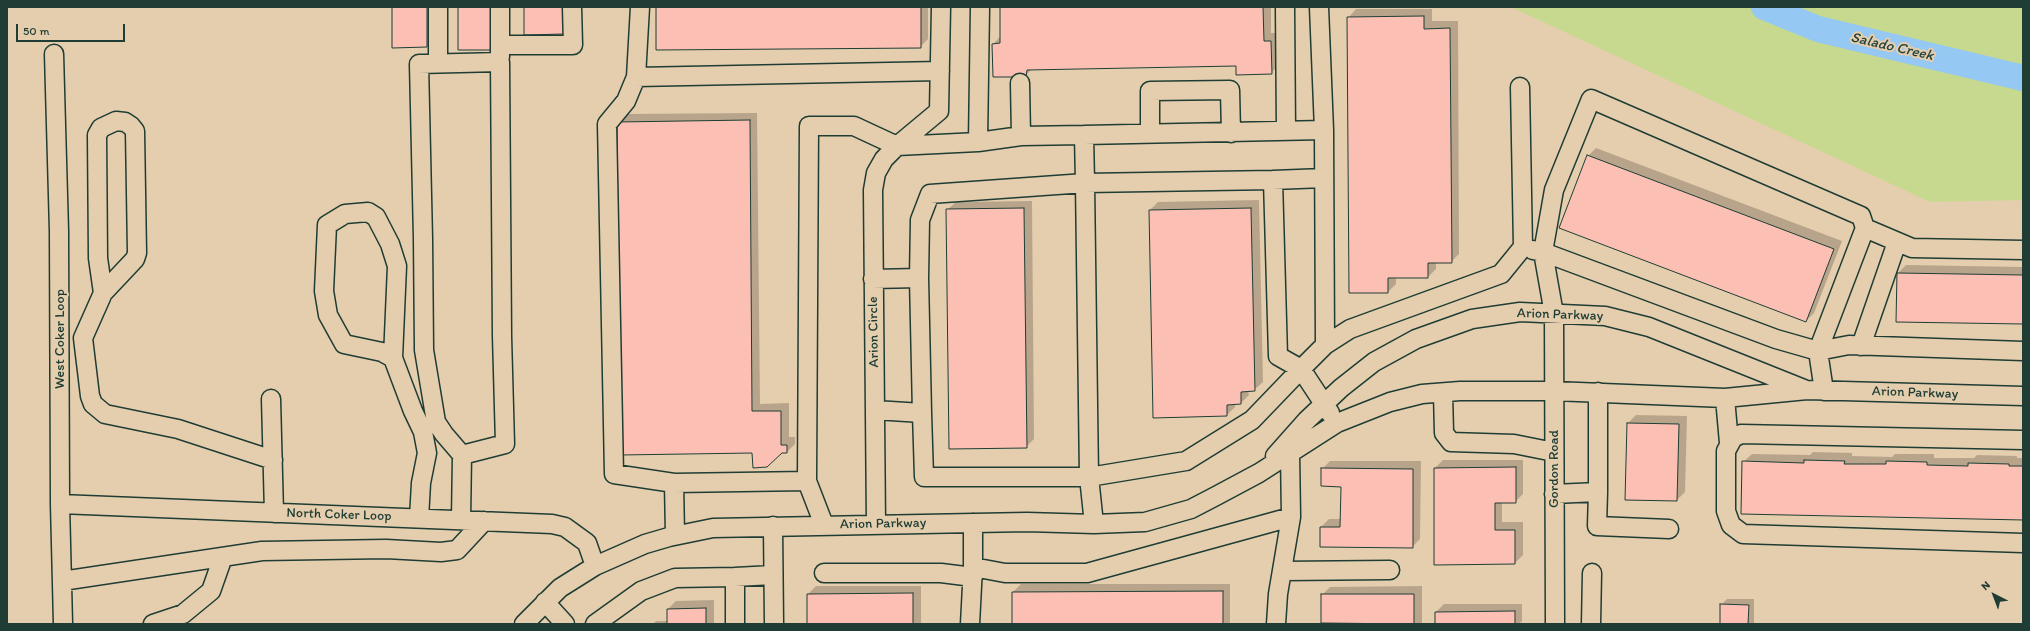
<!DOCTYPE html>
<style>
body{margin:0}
#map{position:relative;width:2030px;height:631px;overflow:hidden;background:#e5ceae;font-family:Itim,sans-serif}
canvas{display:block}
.frame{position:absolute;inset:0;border:8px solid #1f3d34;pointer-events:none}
.north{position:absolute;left:1974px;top:575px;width:40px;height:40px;-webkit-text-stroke:3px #e5ceae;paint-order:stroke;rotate:318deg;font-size:11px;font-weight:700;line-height:16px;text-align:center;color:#1f3d34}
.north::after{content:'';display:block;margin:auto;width:14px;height:18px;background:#1f3d34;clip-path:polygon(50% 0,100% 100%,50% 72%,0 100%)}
.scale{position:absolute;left:16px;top:24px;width:109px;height:18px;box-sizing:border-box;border:2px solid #1f3d34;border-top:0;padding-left:5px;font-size:12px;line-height:14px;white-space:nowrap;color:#1f3d34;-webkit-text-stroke:3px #e5ceae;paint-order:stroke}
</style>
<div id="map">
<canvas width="2030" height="631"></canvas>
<div class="frame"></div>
<div class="north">N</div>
<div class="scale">50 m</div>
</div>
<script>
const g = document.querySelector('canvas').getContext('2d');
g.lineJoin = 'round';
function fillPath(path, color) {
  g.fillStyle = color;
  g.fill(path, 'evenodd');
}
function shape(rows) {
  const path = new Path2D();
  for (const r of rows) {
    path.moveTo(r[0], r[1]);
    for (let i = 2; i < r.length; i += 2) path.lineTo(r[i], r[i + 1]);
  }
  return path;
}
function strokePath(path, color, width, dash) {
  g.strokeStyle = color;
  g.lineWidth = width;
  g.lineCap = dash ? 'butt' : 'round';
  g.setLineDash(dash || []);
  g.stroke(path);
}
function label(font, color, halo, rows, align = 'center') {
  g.font = font + ' Itim,sans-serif';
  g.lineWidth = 4;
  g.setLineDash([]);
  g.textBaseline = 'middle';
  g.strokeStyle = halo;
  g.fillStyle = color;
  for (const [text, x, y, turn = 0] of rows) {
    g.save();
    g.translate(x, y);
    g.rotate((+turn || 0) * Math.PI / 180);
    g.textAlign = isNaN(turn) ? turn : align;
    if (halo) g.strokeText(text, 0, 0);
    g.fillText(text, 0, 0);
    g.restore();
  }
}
fillPath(shape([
 [1511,7,2023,7,2023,200,1930,202]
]), '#c6d98e');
fillPath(shape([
 [393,7,435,7,435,38,427,46],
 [657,7,928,7,928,39,920,47],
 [1001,7,1271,7,1271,33,1279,33,1279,65,1271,73,1237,65,1032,69,1025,76,993,44,1001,36],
 [1356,9,1432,9,1432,21,1458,21,1459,254,1451,262,1436,262,1436,269,1428,277,1396,277,1396,284,1388,292,1348,18],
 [757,113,760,404,789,403,789,437,795,437,795,444,787,452,753,452,618,123,626,114],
 [1596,148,1842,241,1814,313,1806,321,1588,156],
 [1259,200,1263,382,1254,390,1248,391,1249,395,1240,404,1235,404,1235,407,1227,415,1150,210,1158,202],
 [1032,201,1034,439,1026,447,947,210,956,202],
 [1906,265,2023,267,2023,323,1898,273],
 [1636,415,1687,416,1685,492,1677,500,1626,499,1628,423],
 [1813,452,1852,453,1852,456,1892,457,1895,454,1934,454,1934,458,1974,458,1977,455,2017,456,2017,458,2023,458,2023,519,1743,462,1752,454,1810,455],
 [1443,460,1523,460,1523,494,1515,502,1502,502,1502,522,1523,522,1523,555,1515,563,1435,468],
 [1330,461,1421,461,1420,539,1412,547,1321,527,1329,519,1341,519,1342,486,1322,469],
 [1021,584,1230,584,1230,624,1013,624,1013,592],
 [816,586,921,586,921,624,808,624,808,594],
 [1422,586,1422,624,1341,624,1322,595,1330,587],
 [1727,599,1754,599,1754,624,1721,624,1721,605],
 [714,600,714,624,653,624,656,621,668,621,668,609,676,601],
 [1444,604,1522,604,1522,621,1519,624,1436,624,1436,612]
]), '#0003');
strokePath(shape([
 [1764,7,1818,29,2023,78]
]), '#95c8f2', 26);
const building = shape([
 [392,7,427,7,427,47,392,48,392,7],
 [458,7,493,7,493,50,458,50,458,7],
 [524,7,565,7,565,34,524,35,524,7],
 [656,7,921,7,921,48,656,50,656,7],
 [1000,7,1263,7,1264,41,1271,41,1272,74,1236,75,1236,66,1027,70,1026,77,993,77,992,44,1000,43,1000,7],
 [1424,16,1424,29,1450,28,1452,263,1428,263,1428,278,1388,278,1388,293,1349,293,1347,17,1424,16],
 [750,120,752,411,781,411,781,445,787,445,787,453,782,453,767,467,753,468,752,453,620,455,617,122,750,120],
 [1587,155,1834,249,1806,322,1559,228,1587,155],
 [1024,208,1027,448,949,449,946,209,1024,208],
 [1251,208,1255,391,1241,392,1241,404,1227,405,1227,416,1153,418,1149,210,1251,208],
 [1897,273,2023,275,2023,324,1896,322,1897,273],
 [1627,423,1679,424,1677,501,1625,500,1627,423],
 [1804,460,1845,461,1844,464,1886,464,1886,461,1927,462,1927,465,1968,466,1968,463,2009,464,2009,466,2023,466,2023,520,1741,514,1742,461,1804,463,1804,460],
 [1516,467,1516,503,1495,503,1495,530,1515,530,1515,564,1434,565,1434,468,1516,467],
 [1321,468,1413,469,1413,548,1320,547,1320,527,1340,527,1341,487,1321,486,1321,468],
 [1223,591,1223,624,1012,624,1012,592,1223,591],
 [913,593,913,624,807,624,807,594,913,593],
 [1321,594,1414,594,1414,624,1321,623,1321,594],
 [1720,604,1749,605,1748,624,1720,624,1720,604],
 [706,608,706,624,667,624,667,609,706,608],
 [1515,611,1515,624,1435,624,1435,612,1515,611]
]);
fillPath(building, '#fbc0b3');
strokePath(building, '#1f3d34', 1);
const minor = shape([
 [500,7,500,57],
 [640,7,636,77,940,71],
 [1285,7,1286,131],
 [1319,7,1324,130],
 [500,45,573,45,572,7],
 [54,54,59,231,60,504,63,624],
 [438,63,438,7],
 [636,77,626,101,607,124,614,474,674,483],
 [1020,83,1021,136],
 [1150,134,1150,91,1230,90,1231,133],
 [1084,135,1324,130,1325,345],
 [978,142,980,7],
 [1273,180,1324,178],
 [1865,228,1912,248,2023,250],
 [1533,250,1543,252,1554,314,1555,624],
 [873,279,919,278,922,413],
 [103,293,135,259,137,253,135,131,131,126,125,122,116,121,101,128,97,135,98,258,103,293,83,338,90,396,93,404,105,414,178,429,273,460],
 [1861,346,1897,242],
 [1818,351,1865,228,1861,216,1591,99,1554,190,1543,252,1776,339,1818,351,1824,391],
 [1818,351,1849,345,2023,351],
 [393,358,397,266,390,244,376,217,368,212,345,214,327,225,324,291,328,315,344,344,382,352,393,358,413,411,423,432,427,453,421,483,419,518],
 [1443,393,1444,433,1451,442,1514,444,1554,452],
 [1725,398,1729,443],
 [271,399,274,513],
 [875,410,922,413,924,477,1089,477,1085,183,930,194,920,220,919,278],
 [1330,413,1301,369,1325,345,1350,329,1501,274,1523,247,1520,87],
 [2023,440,1741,434,1733,438,1726,451,1726,511,1731,525,1743,534,2023,543],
 [1275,456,1307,420,1341,388,1374,362,1416,339,1472,319,1520,312,1605,316,1649,327,1804,389],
 [807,481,809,126,854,126,897,146,978,142,1021,136,1084,135,1085,183,1273,180,1278,356,1301,369,1252,420,1186,461,1089,477,1094,524],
 [1598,492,1597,526,1669,529],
 [1554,494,1598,492,1598,392],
 [60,504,552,524,565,527,587,543,595,566],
 [461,520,462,455,444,434,436,422,424,350,423,239,419,64,500,62,502,336,505,444,462,455],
 [876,525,873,190,876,173,884,159,897,146,939,111,941,7],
 [773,526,774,624],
 [675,535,674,483,807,481,824,525],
 [973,567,1005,573,1087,573,1291,517],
 [1282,571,1390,570],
 [824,573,941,573,973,577],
 [735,577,773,575],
 [62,581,262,551,386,549,441,552,457,550,484,521],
 [545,602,565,624],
 [153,624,183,614,211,591,223,557],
 [524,624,560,588,595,566,645,544,669,537,713,528,1027,522,1094,524,1145,522,1191,509,1216,496,1259,473,1337,423,1390,402,1422,394,1460,391,1554,391,1725,398,1807,390,2023,396],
 [595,624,641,591,675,578,735,577,735,624],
 [970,624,973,567,973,523],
 [1276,624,1278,594,1291,517,1290,453],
 [1591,624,1592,573]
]);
strokePath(minor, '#1f3d34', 21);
strokePath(minor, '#e5ceae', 18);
label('14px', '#1f3d34', '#e5ceae', [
 ["Arion Parkway",1560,315,2],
 ["Arion Circle",874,332,-91],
 ["West Coker Loop",60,339,-90],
 ["Arion Parkway",1915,393,2],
 ["Gordon Road",1554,469,-90],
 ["North Coker Loop",339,515,2],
 ["Arion Parkway",883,524,-1]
]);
label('italic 15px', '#25443e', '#e5ceae', [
 ["Salado Creek",1892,47,13]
]);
</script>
